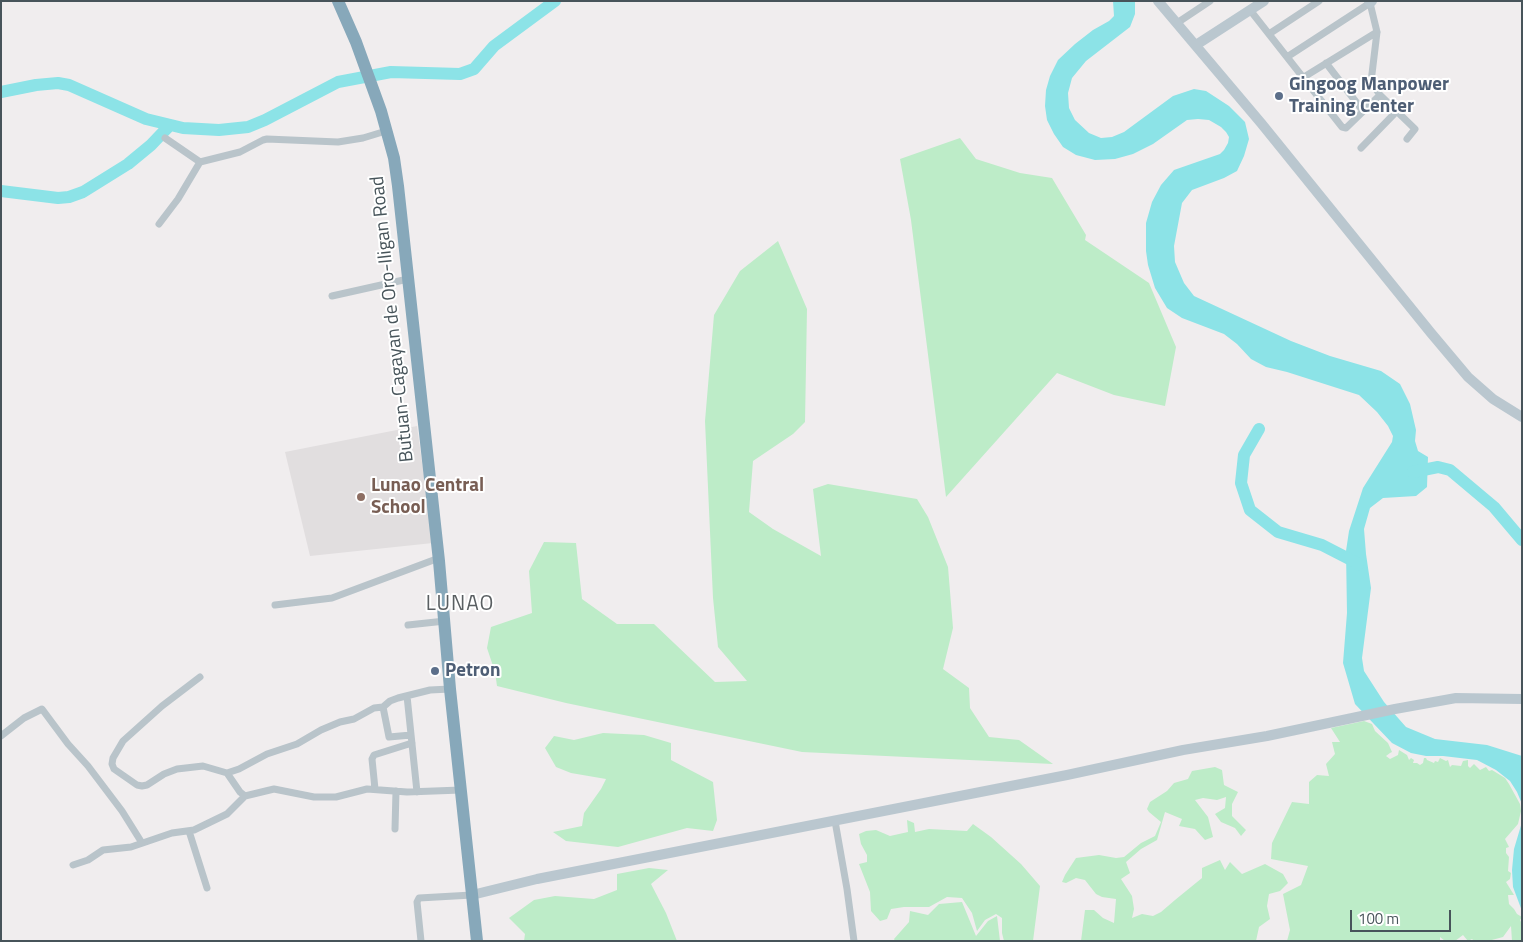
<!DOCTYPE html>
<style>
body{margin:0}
#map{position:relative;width:1523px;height:942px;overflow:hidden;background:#f0edee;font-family:"Titillium Web",sans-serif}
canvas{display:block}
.frame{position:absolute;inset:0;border:2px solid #47545a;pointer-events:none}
.scale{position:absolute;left:1350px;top:910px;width:101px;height:22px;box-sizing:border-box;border:2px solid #47545a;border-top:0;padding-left:6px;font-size:15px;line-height:18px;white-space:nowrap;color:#47545a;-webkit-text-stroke:4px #fff;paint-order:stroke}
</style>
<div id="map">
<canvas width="1523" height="942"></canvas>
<div class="frame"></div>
<div class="scale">100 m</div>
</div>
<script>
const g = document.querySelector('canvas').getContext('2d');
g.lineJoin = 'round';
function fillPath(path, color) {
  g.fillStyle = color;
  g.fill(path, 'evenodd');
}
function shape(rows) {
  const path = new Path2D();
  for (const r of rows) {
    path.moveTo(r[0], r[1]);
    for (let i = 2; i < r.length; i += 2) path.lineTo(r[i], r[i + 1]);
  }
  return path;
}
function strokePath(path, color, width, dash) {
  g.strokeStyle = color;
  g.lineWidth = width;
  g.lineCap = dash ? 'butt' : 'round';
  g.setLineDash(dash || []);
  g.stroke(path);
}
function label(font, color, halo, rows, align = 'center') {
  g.font = font + ' "Titillium Web",sans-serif';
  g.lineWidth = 4;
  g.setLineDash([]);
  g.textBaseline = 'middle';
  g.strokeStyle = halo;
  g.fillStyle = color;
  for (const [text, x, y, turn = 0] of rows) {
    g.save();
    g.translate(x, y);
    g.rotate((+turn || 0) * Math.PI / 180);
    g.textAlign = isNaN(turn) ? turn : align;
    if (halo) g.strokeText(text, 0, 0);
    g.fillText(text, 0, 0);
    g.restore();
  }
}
fillPath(shape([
 [417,426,433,543,310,556,285,452]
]), '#e1dedf');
fillPath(shape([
 [960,138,976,159,1020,173,1052,178,1086,235,1085,240,1149,283,1176,347,1165,406,1114,395,1057,373,946,497,911,220,900,159],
 [778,241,807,309,805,422,793,434,753,461,749,512,773,529,821,556,813,489,828,484,917,499,928,517,948,567,953,628,943,669,969,688,970,708,989,737,1019,740,1053,764,802,752,566,703,497,686,495,672,487,648,491,627,532,613,529,571,544,542,576,543,582,599,617,624,654,624,715,682,747,681,718,647,713,598,705,421,714,315,740,271],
 [1364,721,1372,724,1375,731,1388,743,1392,752,1390,753,1386,756,1390,759,1398,755,1399,750,1407,755,1409,760,1411,758,1414,760,1413,763,1417,763,1420,765,1423,763,1424,758,1426,758,1427,760,1434,763,1435,761,1438,762,1440,758,1446,761,1448,760,1450,767,1452,765,1461,766,1463,761,1468,760,1468,766,1470,768,1474,764,1480,770,1486,767,1489,771,1492,770,1505,778,1509,784,1520,804,1521,811,1518,824,1505,839,1509,847,1506,848,1506,853,1509,857,1508,871,1511,873,1510,879,1506,882,1514,895,1508,895,1509,904,1514,909,1517,914,1522,917,1520,920,1522,924,1522,941,1512,941,1511,926,1503,937,1488,941,1474,941,1472,939,1468,941,1463,935,1455,941,1445,941,1440,937,1440,941,1287,941,1290,930,1283,894,1301,885,1308,866,1271,859,1272,843,1292,802,1309,804,1309,782,1317,775,1329,776,1326,764,1335,754,1332,742,1340,742,1331,728],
 [603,733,644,735,671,743,671,760,713,782,717,820,713,831,687,828,618,847,566,841,553,832,582,826,584,813,601,789,606,779,571,773,556,767,545,748,554,736,574,740],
 [1215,767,1222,770,1224,785,1238,792,1232,804,1232,816,1246,830,1241,836,1235,828,1221,822,1215,814,1225,808,1226,797,1217,800,1203,798,1195,800,1208,817,1213,837,1205,840,1195,829,1179,826,1182,819,1165,812,1157,840,1141,849,1126,862,1130,873,1121,879,1132,896,1134,909,1132,918,1142,914,1153,916,1161,912,1175,900,1202,878,1202,868,1220,860,1225,870,1230,862,1242,874,1265,864,1283,874,1288,883,1280,891,1269,894,1267,906,1270,919,1259,927,1256,941,1081,941,1085,910,1094,910,1103,918,1114,923,1116,899,1102,897,1096,894,1085,880,1076,878,1066,883,1062,882,1065,875,1076,858,1099,855,1116,858,1124,857,1141,843,1155,836,1161,822,1149,812,1147,809,1150,802,1167,791,1174,783,1188,779,1192,771],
 [907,820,914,823,915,832,929,829,967,831,973,824,991,837,1021,864,1040,886,1033,941,1004,941,1002,933,1002,918,996,914,985,920,977,931,972,913,962,898,947,897,929,907,904,907,891,909,887,919,880,921,871,911,870,892,859,864,867,862,867,855,861,844,859,834,866,831,876,830,890,836,908,832],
 [649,868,668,870,651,884,666,913,677,941,524,941,525,934,509,918,534,900,555,896,594,899,617,890,617,874],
 [962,902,976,936,988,921,997,916,1000,941,895,941,894,939,909,922,910,911,928,915,939,904]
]), '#bdecc8');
fillPath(shape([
 [1113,1,1135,1,1135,14,1130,27,1086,61,1072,78,1068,93,1069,108,1075,120,1089,133,1101,138,1112,137,1124,132,1173,96,1194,89,1206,91,1229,106,1245,122,1249,139,1244,156,1237,171,1224,178,1192,190,1182,203,1174,246,1175,262,1184,283,1194,296,1291,341,1330,356,1381,371,1400,384,1410,404,1416,430,1415,441,1418,451,1428,457,1427,487,1416,496,1383,498,1370,508,1364,529,1366,554,1371,588,1362,658,1364,671,1384,702,1406,727,1435,739,1487,745,1522,756,1522,804,1517,792,1510,781,1496,770,1477,760,1443,756,1426,756,1411,753,1392,743,1355,704,1343,663,1347,613,1346,551,1349,531,1363,488,1392,442,1393,436,1388,426,1377,412,1359,395,1287,372,1266,367,1251,359,1237,344,1224,334,1182,318,1167,308,1155,288,1148,265,1146,251,1146,223,1152,202,1161,185,1174,170,1220,154,1224,150,1228,143,1229,137,1226,132,1221,127,1209,120,1198,119,1187,120,1153,144,1133,154,1115,159,1095,160,1076,155,1063,147,1054,134,1047,120,1045,106,1046,90,1050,76,1058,60,1075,44,1093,30,1109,21,1114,16],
 [1522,822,1522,911,1513,887,1512,870,1514,849]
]), '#8ce3e7');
strokePath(shape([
 [1,92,36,85,58,83,69,85,146,119,183,128,219,130,248,127,265,120,338,82,391,72,460,74,474,69,494,46,555,1],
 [1,191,58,198,69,197,83,192,128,164,151,145,170,125],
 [1259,429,1244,455,1241,483,1250,510,1278,532,1322,545,1357,563,1358,565],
 [1413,472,1438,467,1450,470,1494,507,1522,540]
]), '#8ce3e7', 12);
strokePath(shape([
 [1250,10,1342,127,1346,128,1380,95,1371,82,1377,32,1370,3,1287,57],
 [1177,23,1210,1],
 [1269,34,1319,1],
 [1326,63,1363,111],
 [1304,77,1377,32],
 [1380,95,1415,129,1407,139],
 [165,138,200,162],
 [1361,148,1396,112],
 [159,224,178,199,200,162,240,152,263,140,267,139,338,142,363,138,386,131],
 [332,296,408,279],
 [275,605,332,598,439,558],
 [408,625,445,621],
 [200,677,162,706,123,741,113,758,112,764,114,769,137,785,142,786,147,785,164,774,177,769,203,766,227,773,240,792,245,796,274,789,314,797,336,797,367,789,407,792,461,790],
 [407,696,417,792],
 [411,735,389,737,383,707,390,701,398,698,430,690,450,689],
 [1,736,24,718,42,709,68,744,88,766,122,811,142,843],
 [227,773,239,769,267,754,297,744,321,730,340,722,354,719,374,708,383,707],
 [375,789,372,759,374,755,412,743],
 [835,821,847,889,854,941],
 [395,829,396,791],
 [189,831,207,888],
 [73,865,88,860,103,850,131,847,172,833,194,830,227,814,245,796],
 [421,941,417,902,419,898,472,895]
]), '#b9c4ca', 7);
strokePath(shape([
 [1158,1,1261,123,1431,333,1468,377,1493,399,1522,417],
 [1369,1,1370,3,1372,1],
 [1196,45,1264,1],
 [472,895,537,879,1067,775,1183,750,1267,736,1395,709,1456,698,1522,699]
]), '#bac7cf', 10);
strokePath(shape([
 [338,1,356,42,381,111,394,158,398,186,439,561,450,689,477,941]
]), '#87a8ba', 12);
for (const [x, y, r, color] of [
 [1279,96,5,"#5c6f8a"],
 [361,497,5,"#8d6e63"],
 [435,671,5,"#5c6f8a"]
]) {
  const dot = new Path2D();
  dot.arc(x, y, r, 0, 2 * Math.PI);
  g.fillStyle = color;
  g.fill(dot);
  strokePath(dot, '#fff', 2);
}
label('bold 19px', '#4e5e75', '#fff', [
 ["Gingoog Manpower",1289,85],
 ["Training Center",1289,107],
 ["Petron",445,671]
], 'left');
label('19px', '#47545a', '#fff', [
 ["Butuan-Cagayan de Oro-Iligan Road",393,319,-96]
]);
label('bold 19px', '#785e54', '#fff', [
 ["Lunao Central",371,486],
 ["School",371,508]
], 'left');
g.letterSpacing = '1px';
label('21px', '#5a5f62', '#fff', [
 ["LUNAO",460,605]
]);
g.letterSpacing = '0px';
</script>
